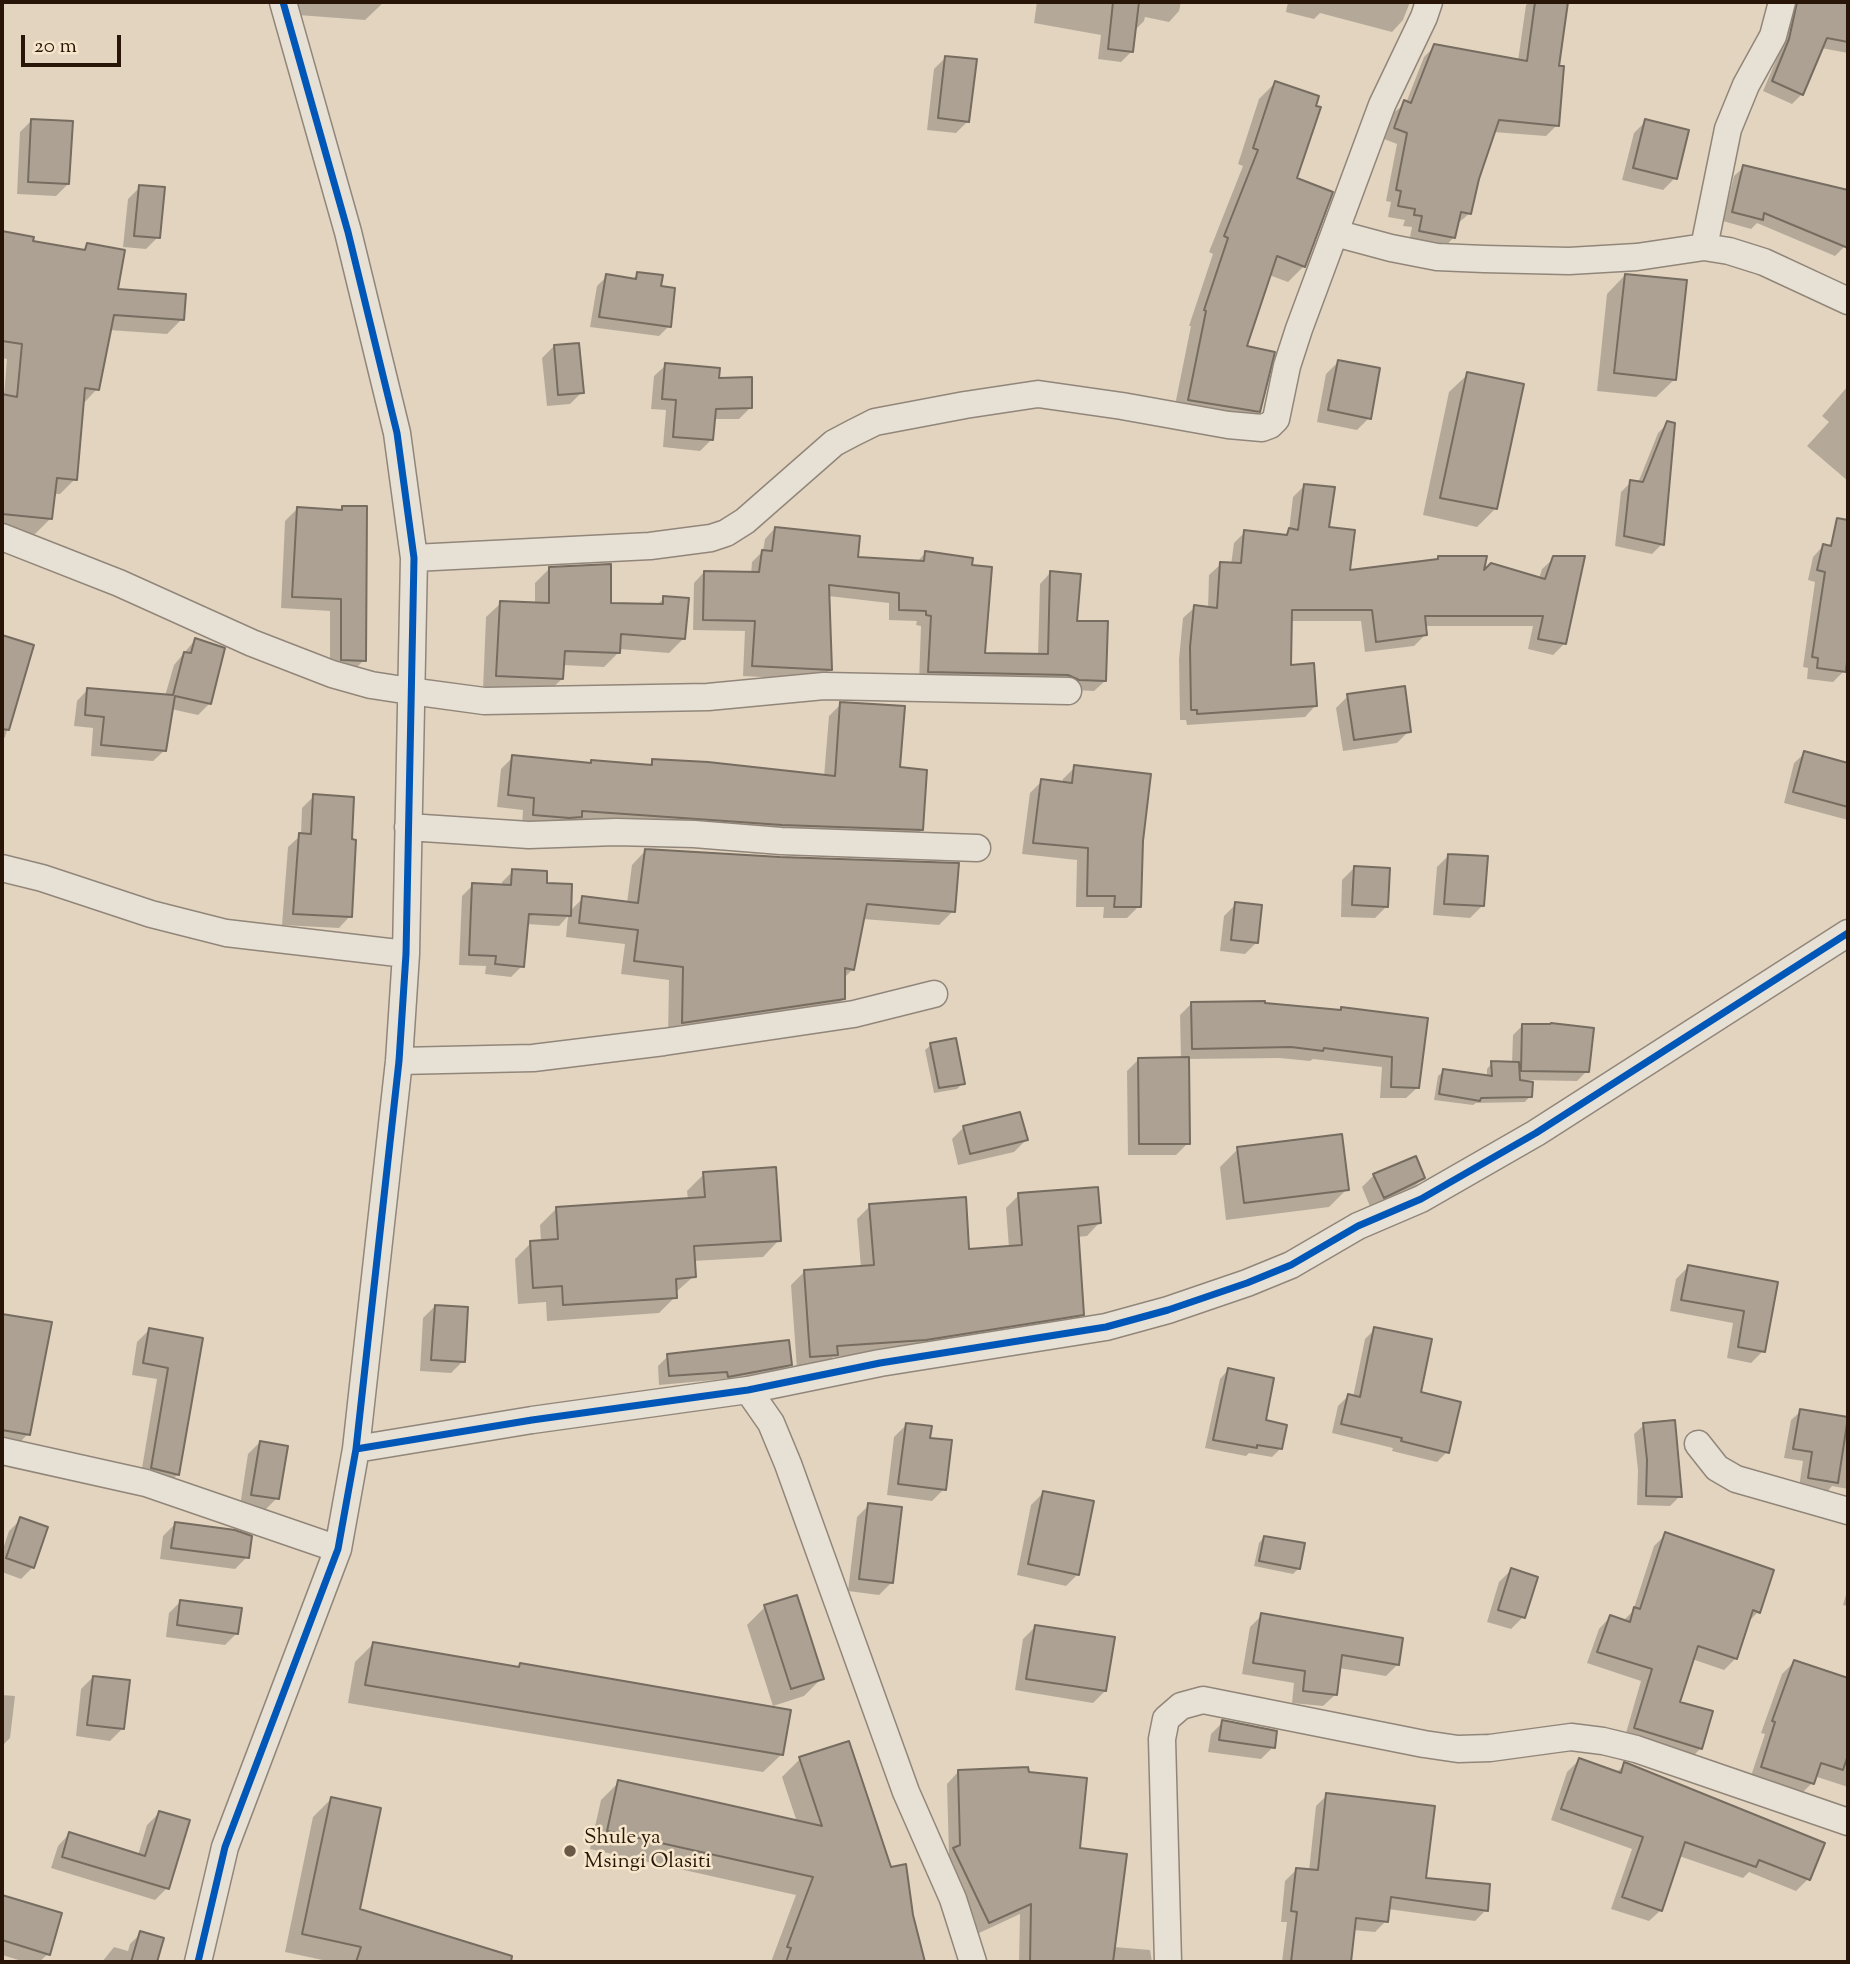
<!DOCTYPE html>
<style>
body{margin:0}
#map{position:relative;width:1850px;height:1964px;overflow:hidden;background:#e2d4bf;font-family:"Sorts Mill Goudy",serif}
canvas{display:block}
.frame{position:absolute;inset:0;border:4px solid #291507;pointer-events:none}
.scale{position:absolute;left:21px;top:35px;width:100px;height:32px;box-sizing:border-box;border:4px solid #291507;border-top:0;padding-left:9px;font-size:21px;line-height:24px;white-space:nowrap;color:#291507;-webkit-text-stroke:5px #f5e6cc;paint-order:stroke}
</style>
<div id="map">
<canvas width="1850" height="1964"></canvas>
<div class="frame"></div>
<div class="scale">20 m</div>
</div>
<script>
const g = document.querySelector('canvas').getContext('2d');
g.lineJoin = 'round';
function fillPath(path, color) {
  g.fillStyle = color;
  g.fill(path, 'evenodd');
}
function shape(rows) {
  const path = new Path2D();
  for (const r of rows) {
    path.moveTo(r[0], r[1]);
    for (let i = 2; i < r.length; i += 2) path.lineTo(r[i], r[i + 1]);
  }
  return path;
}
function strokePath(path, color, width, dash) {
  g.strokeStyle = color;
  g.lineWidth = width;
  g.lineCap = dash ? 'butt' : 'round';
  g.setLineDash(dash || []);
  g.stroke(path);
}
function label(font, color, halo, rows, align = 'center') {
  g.font = font + ' "Sorts Mill Goudy",serif';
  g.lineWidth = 5;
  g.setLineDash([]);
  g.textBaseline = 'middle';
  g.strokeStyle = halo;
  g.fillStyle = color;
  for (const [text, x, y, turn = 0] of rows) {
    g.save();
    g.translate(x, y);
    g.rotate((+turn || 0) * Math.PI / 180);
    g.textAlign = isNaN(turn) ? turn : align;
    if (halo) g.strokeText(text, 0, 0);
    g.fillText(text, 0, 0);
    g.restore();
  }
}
fillPath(shape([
 [299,2,384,2,365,20,298,15],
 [1037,2,1181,2,1179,11,1169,22,1145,17,1144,21,1134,31,1132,51,1121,62,1098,59,1101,35,1034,23],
 [1288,2,1410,2,1403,20,1392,32,1320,13,1314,19,1286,12],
 [1530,2,1566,2,1557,68,1557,125,1546,136,1493,132,1477,179,1470,213,1457,224,1454,237,1443,249,1409,242,1412,227,1403,226,1405,220,1388,217,1391,202,1386,201,1397,144,1384,139,1393,113,1406,103,1424,57,1435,46,1518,61,1526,5],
 [1788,2,1848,2,1848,53,1821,48,1802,94,1792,104,1763,91,1780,51,1788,17],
 [946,57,968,121,956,133,927,130,934,69],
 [1275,83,1304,266,1288,282,1269,275,1245,347,1260,410,1244,426,1173,415,1191,326,1189,326,1213,254,1209,252,1243,166,1238,164,1259,99],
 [32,120,68,184,56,196,17,194,20,132],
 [1646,121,1675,178,1663,190,1622,180,1634,133],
 [1744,167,1848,191,1848,239,1845,246,1835,256,1757,223,1751,229,1723,221,1734,176],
 [140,187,158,237,146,249,123,247,128,199],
 [2,233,32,239,31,243,82,251,87,245,116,291,182,319,167,334,109,330,97,389,82,405,75,479,60,494,53,494,51,518,35,534,3,530,2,396,4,396,7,359,2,358],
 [638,274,659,288,669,326,659,336,590,327,597,286,607,276,632,280],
 [1625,275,1675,379,1656,397,1597,391,1607,294],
 [554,346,582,392,570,404,547,406,542,358],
 [1338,362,1369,418,1357,430,1317,422,1326,374],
 [666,365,717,380,751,407,739,419,713,419,711,440,700,451,663,447,666,410,651,409,654,376],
 [1468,374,1495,509,1477,527,1423,515,1449,392],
 [1848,386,1848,481,1807,446,1829,422,1822,416],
 [1668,423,1662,544,1652,554,1615,546,1621,492,1631,482,1638,483,1658,433],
 [1305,485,1348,572,1436,561,1439,558,1481,576,1539,579,1542,569,1554,558,1565,643,1553,655,1528,649,1533,626,1425,626,1426,634,1414,646,1365,652,1361,621,1290,621,1289,667,1316,705,1305,717,1187,725,1186,720,1180,720,1179,659,1183,618,1195,607,1208,609,1209,575,1221,564,1231,565,1234,543,1245,532,1283,536,1289,531,1293,497],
 [343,507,364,660,352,672,330,671,330,611,281,608,285,521,297,509,338,512],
 [775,528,856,559,917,562,926,552,984,655,1038,656,1040,584,1050,573,1105,681,1094,691,919,682,921,626,916,625,917,621,889,620,889,603,828,596,831,669,820,680,743,676,745,631,693,630,694,583,704,572,751,574,752,562,763,551,765,539],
 [1823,546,1848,550,1848,637,1844,671,1833,682,1807,679,1808,668,1803,667,1815,582,1808,580,1813,557],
 [549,569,609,604,656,606,664,598,684,638,669,653,619,649,619,652,604,667,562,665,562,679,547,693,483,690,486,617,501,603,535,604,535,583],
 [2,637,32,646,5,737,2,741],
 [195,640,209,704,198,715,171,709,165,750,153,761,91,756,93,728,74,726,77,701,88,689,165,696,174,665],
 [1348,696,1409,731,1397,743,1343,751,1336,708],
 [841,704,898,769,921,830,909,842,522,826,523,810,497,807,501,769,513,757,589,764,592,762,647,766,653,761,824,777,829,716],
 [1805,753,1848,764,1848,820,1784,803,1794,763],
 [1075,767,1141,841,1139,906,1127,918,1103,918,1104,907,1076,907,1077,860,1022,854,1030,793,1042,781,1062,783,1063,779],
 [314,796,350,916,339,928,282,925,288,847,301,835,302,808],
 [646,850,953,911,939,925,863,919,853,969,843,979,843,999,829,1013,668,1037,669,980,621,974,625,944,566,937,568,916,559,926,526,924,522,966,511,977,485,974,486,966,459,965,462,896,473,885,502,886,502,882,513,871,545,885,570,911,583,898,627,903,632,865],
 [1449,855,1482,906,1470,918,1433,915,1437,867],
 [1354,868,1387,906,1375,918,1341,917,1342,880],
 [1236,904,1257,942,1245,954,1220,951,1224,916],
 [1192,1003,1263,1004,1426,1020,1418,1087,1406,1098,1380,1098,1382,1067,1313,1059,1310,1061,1279,1058,1188,1059,1188,1143,1176,1155,1128,1155,1127,1071,1139,1059,1181,1059,1180,1015],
 [1522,1026,1587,1071,1577,1081,1519,1080,1530,1096,1525,1102,1476,1103,1473,1105,1434,1100,1438,1076,1444,1071,1487,1077,1487,1069,1492,1063,1512,1063,1513,1035],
 [931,1045,963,1083,957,1089,934,1093,925,1050],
 [964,1127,1026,1140,1014,1152,958,1165,952,1139],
 [1238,1149,1347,1189,1329,1207,1226,1220,1220,1167],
 [704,1174,779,1240,763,1257,693,1261,694,1276,675,1293,675,1297,659,1313,547,1321,546,1302,518,1304,515,1259,531,1243,541,1242,540,1225,556,1209,688,1200,687,1191],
 [1374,1175,1423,1178,1411,1190,1371,1209,1362,1187],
 [1019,1195,1099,1223,1087,1236,1077,1237,1082,1314,1069,1327,912,1352,833,1357,823,1367,797,1369,791,1285,804,1272,861,1268,857,1219,870,1206,968,1251,1009,1248,1006,1208],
 [1688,1267,1776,1283,1763,1351,1751,1363,1727,1358,1733,1323,1670,1311,1676,1279],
 [435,1306,463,1361,451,1373,420,1371,423,1318],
 [2,1316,50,1324,28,1434,16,1446,2,1444],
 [1375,1329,1419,1393,1447,1452,1437,1462,1392,1451,1393,1448,1332,1433,1338,1406,1348,1396,1353,1397,1365,1339],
 [149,1330,201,1339,178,1474,166,1486,140,1480,157,1379,132,1375,137,1342],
 [668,1356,790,1364,780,1374,659,1385,658,1366],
 [1228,1370,1281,1448,1272,1457,1249,1453,1246,1456,1205,1448,1220,1379],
 [1801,1411,1848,1419,1845,1435,1848,1436,1848,1489,1832,1486,1827,1492,1799,1487,1803,1461,1784,1458,1791,1420],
 [906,1425,928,1439,944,1489,932,1501,887,1495,894,1437],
 [1644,1425,1680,1496,1670,1506,1637,1505,1638,1470,1634,1434],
 [260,1442,277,1498,265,1510,240,1506,248,1454],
 [1043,1493,1078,1574,1066,1586,1017,1575,1031,1505],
 [869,1505,891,1583,879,1595,848,1591,857,1517],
 [21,1519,33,1567,21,1579,2,1572,2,1552,9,1531],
 [175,1524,247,1557,235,1569,160,1559,163,1536],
 [1666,1534,1758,1612,1747,1623,1736,1658,1724,1670,1692,1659,1678,1703,1701,1748,1689,1760,1624,1740,1641,1681,1587,1663,1599,1629,1610,1617,1623,1621,1633,1611,1654,1546],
 [1264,1537,1299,1568,1293,1574,1254,1566,1259,1543],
 [1511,1570,1523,1617,1511,1629,1487,1622,1499,1582],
 [1848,1588,1848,1606,1843,1605],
 [181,1601,237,1633,225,1645,166,1637,169,1613],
 [765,1607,822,1678,804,1696,773,1706,747,1625],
 [1262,1615,1398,1664,1386,1676,1339,1668,1335,1695,1323,1706,1292,1703,1294,1683,1242,1674,1250,1627],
 [1035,1627,1105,1691,1093,1703,1015,1690,1023,1639],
 [373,1644,517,1669,520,1665,782,1754,763,1772,348,1703,355,1662],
 [1794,1662,1848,1680,1848,1787,1814,1776,1812,1783,1800,1795,1750,1779,1765,1734,1761,1733,1782,1674],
 [93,1677,122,1729,110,1741,76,1736,81,1689],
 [2,1695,15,1696,10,1738,2,1746],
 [1223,1722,1273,1747,1261,1759,1208,1752,1211,1734],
 [800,1759,890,1869,911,1915,923,1962,849,1962,840,1928,828,1962,771,1962,796,1895,590,1849,601,1800,619,1782,797,1822,782,1777],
 [1579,1760,1616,1773,1625,1764,1808,1879,1796,1891,1749,1872,1743,1878,1679,1856,1661,1910,1649,1921,1611,1909,1632,1849,1551,1820,1567,1772],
 [958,1772,1114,1947,1150,1950,1152,1962,1019,1962,1020,1914,977,1934,942,1861,949,1854,947,1784],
 [1327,1795,1424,1880,1486,1910,1475,1921,1388,1909,1386,1921,1375,1932,1353,1930,1349,1962,1282,1962,1287,1922,1281,1922,1285,1881,1296,1870,1309,1871,1316,1806],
 [331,1799,358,1910,506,1962,332,1962,285,1952,313,1817],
 [159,1813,167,1888,155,1900,51,1868,58,1846,69,1834,138,1855,147,1825],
 [2,1896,60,1914,48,1954,39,1962,25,1962,2,1955],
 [141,1933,162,1939,155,1962,102,1962,114,1947,128,1951,130,1944]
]), '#0003');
const building = shape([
 [1113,2,1139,2,1133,52,1108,49,1113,2],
 [1535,2,1568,2,1559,66,1564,66,1559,126,1499,120,1479,179,1471,214,1461,212,1455,238,1419,231,1422,216,1414,215,1415,209,1398,206,1401,191,1396,190,1407,133,1394,128,1404,100,1411,103,1434,44,1527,61,1535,2],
 [1797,2,1848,2,1848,42,1827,38,1803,95,1772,81,1789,39,1797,2],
 [945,56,977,59,969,122,938,118,945,56],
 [1275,81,1319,96,1316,106,1321,107,1297,178,1333,192,1305,267,1277,256,1247,346,1275,352,1260,412,1188,400,1206,311,1204,310,1228,238,1224,236,1258,150,1253,148,1275,81],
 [31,119,73,121,69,184,28,182,31,119],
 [1645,119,1689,130,1677,179,1633,168,1645,119],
 [1743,165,1848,190,1848,248,1764,213,1763,220,1732,212,1743,165],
 [139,185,165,187,160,238,134,236,139,185],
 [2,231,34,237,33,241,85,250,87,243,125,250,118,289,186,294,184,320,114,315,99,390,85,388,77,480,57,478,52,519,2,514,2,394,17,397,22,344,2,341,2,231],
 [637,272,663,275,661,286,675,288,671,327,599,317,606,274,636,279,637,272],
 [1625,274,1687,280,1676,380,1614,373,1625,274],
 [579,343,584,393,558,395,554,345,579,343],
 [1338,360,1380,368,1371,419,1328,410,1338,360],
 [665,363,720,368,719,378,752,377,752,408,716,409,713,440,673,437,676,400,662,399,665,363],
 [1467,372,1524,384,1497,509,1440,498,1467,372],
 [1667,421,1675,423,1664,545,1624,536,1630,480,1643,482,1667,421],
 [1304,484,1335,487,1329,527,1355,530,1350,570,1438,559,1438,556,1487,556,1484,570,1491,563,1545,579,1553,556,1585,556,1566,644,1538,639,1543,616,1425,616,1427,635,1376,642,1372,610,1292,610,1291,665,1314,663,1317,706,1197,714,1197,710,1191,710,1190,647,1194,605,1217,608,1220,562,1241,563,1244,530,1287,535,1289,528,1298,530,1304,484],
 [342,506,367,506,366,661,341,660,341,599,292,597,297,507,342,510,342,506],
 [1837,518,1848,520,1848,651,1846,672,1817,668,1818,658,1812,657,1825,572,1817,570,1823,544,1831,546,1837,518],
 [775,527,860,536,858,557,924,561,925,551,973,558,972,565,992,567,985,653,1048,654,1050,571,1081,574,1077,621,1108,621,1106,681,1079,680,1068,675,928,672,931,616,926,615,926,611,899,610,899,593,829,585,832,670,752,666,755,621,703,620,704,571,759,572,762,550,772,551,775,527],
 [611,564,611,603,663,604,663,596,689,598,685,639,621,634,620,653,565,651,563,679,496,676,500,601,549,603,549,567,611,564],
 [2,635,34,645,9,730,2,729,2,635],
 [195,638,225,648,211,704,175,696,166,751,101,745,104,717,85,715,87,688,173,695,184,652,191,653,195,638],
 [1405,686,1411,732,1354,740,1347,694,1405,686],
 [840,702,905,706,900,767,927,770,923,830,782,825,582,811,582,817,569,818,533,815,534,798,508,795,512,755,591,763,591,760,652,765,652,759,708,762,835,776,840,702],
 [1804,751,1848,763,1848,807,1793,792,1804,751],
 [1074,765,1151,774,1143,841,1141,907,1114,907,1115,896,1087,896,1088,848,1033,843,1041,779,1072,783,1074,765],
 [313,794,354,797,352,839,356,840,352,917,293,914,299,833,311,834,313,794],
 [645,849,780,857,959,863,955,912,867,904,854,970,845,968,845,999,682,1023,683,967,634,961,638,930,579,923,582,896,638,903,645,849],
 [1448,854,1488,856,1484,906,1444,904,1448,854],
 [1354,866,1390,868,1388,907,1352,905,1354,866],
 [512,869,547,871,547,883,572,884,571,916,529,914,524,967,495,964,496,956,469,955,472,883,511,885,512,869],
 [1235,902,1262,905,1258,943,1231,940,1235,902],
 [1265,1001,1265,1003,1341,1010,1341,1007,1428,1018,1419,1088,1391,1087,1392,1057,1324,1048,1323,1051,1291,1047,1192,1049,1191,1002,1265,1001],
 [1551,1023,1594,1028,1589,1072,1521,1071,1522,1024,1550,1024,1551,1023],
 [956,1038,965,1084,939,1088,930,1043,956,1038],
 [1189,1057,1190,1144,1139,1144,1138,1058,1189,1057],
 [1491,1061,1519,1062,1520,1080,1533,1082,1532,1097,1481,1098,1480,1101,1439,1094,1443,1069,1492,1076,1491,1061],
 [1020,1112,1028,1140,970,1154,963,1126,1020,1112],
 [1342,1134,1349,1190,1244,1203,1237,1147,1342,1134],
 [1416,1156,1425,1178,1384,1198,1373,1174,1416,1156],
 [776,1167,781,1241,694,1246,696,1277,676,1279,677,1298,563,1305,562,1286,533,1288,530,1241,558,1239,556,1207,705,1197,703,1172,776,1167],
 [1098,1187,1101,1223,1078,1226,1084,1315,926,1340,837,1346,838,1355,810,1357,804,1270,874,1265,869,1204,966,1197,969,1249,1022,1245,1018,1193,1098,1187],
 [1688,1265,1778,1282,1765,1352,1738,1347,1744,1311,1681,1300,1688,1265],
 [435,1305,468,1307,465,1362,431,1360,435,1305],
 [2,1314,52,1322,30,1435,2,1430,2,1314],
 [1374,1327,1432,1339,1421,1392,1461,1402,1449,1453,1401,1441,1402,1438,1341,1424,1348,1394,1360,1397,1374,1327],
 [149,1328,203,1338,179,1475,151,1468,168,1368,143,1363,149,1328],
 [789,1340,792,1365,728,1377,727,1372,669,1376,667,1354,789,1340],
 [1228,1368,1274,1378,1266,1420,1287,1425,1282,1449,1257,1445,1257,1448,1213,1440,1228,1368],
 [1800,1409,1848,1417,1838,1483,1808,1478,1812,1452,1793,1449,1800,1409],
 [1675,1420,1682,1497,1646,1496,1647,1460,1643,1423,1675,1420],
 [906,1423,932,1426,930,1438,952,1440,946,1490,898,1484,906,1423],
 [260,1441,288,1446,279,1499,251,1495,260,1441],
 [1043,1491,1094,1501,1079,1575,1028,1564,1043,1491],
 [868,1503,902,1507,893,1583,859,1579,868,1503],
 [20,1517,48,1527,34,1568,6,1558,20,1517],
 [175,1522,235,1530,252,1536,249,1558,171,1548,175,1522],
 [1665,1532,1774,1570,1760,1613,1753,1610,1737,1659,1698,1646,1680,1702,1713,1711,1702,1749,1634,1728,1652,1669,1597,1652,1610,1615,1630,1622,1634,1607,1640,1609,1665,1532],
 [1264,1536,1305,1543,1300,1569,1259,1561,1264,1536],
 [1511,1568,1538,1577,1525,1618,1498,1610,1511,1568],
 [797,1595,824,1679,791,1689,764,1605,797,1595],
 [180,1600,242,1608,238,1634,177,1625,180,1600],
 [1261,1613,1403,1638,1399,1665,1342,1655,1337,1695,1303,1691,1305,1671,1253,1663,1261,1613],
 [1035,1625,1115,1637,1106,1691,1026,1679,1035,1625],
 [373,1642,519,1667,520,1663,791,1710,783,1755,365,1685,373,1642],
 [1794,1660,1848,1678,1848,1755,1843,1770,1821,1763,1814,1784,1761,1767,1775,1722,1772,1721,1794,1660],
 [93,1676,130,1680,124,1729,87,1725,93,1676],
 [1222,1720,1277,1731,1275,1748,1219,1740,1222,1720],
 [849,1741,891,1867,906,1864,913,1915,925,1962,786,1962,791,1948,787,1947,813,1877,607,1831,618,1780,822,1826,799,1757,849,1741],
 [1579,1758,1621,1773,1624,1762,1627,1763,1825,1843,1810,1880,1759,1860,1756,1867,1685,1842,1662,1911,1622,1897,1643,1837,1561,1809,1579,1758],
 [1028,1767,1029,1772,1087,1778,1080,1848,1127,1854,1113,1962,1030,1962,1031,1904,989,1923,953,1848,960,1845,958,1770,1028,1767],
 [1326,1793,1435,1806,1426,1878,1490,1884,1488,1911,1391,1897,1388,1922,1356,1918,1351,1962,1291,1962,1297,1912,1291,1911,1296,1868,1318,1870,1326,1793],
 [331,1797,381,1808,360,1909,512,1956,511,1962,356,1962,361,1947,302,1934,331,1797],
 [159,1811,190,1820,169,1889,62,1857,69,1832,145,1856,159,1811],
 [2,1895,62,1913,50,1955,2,1940,2,1895],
 [140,1931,164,1938,157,1962,131,1962,140,1931]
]);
fillPath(building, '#aca193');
strokePath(building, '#766c60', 2);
const street = shape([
 [1335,233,1391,248,1437,257,1484,259,1569,261,1637,257,1704,247,1729,251,1764,262,1848,301],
 [1704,247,1728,129,1746,85,1773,36,1782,2],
 [2,537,119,583,252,643,332,674,371,685,410,691,484,701,708,697,824,686,1068,691],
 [414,558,650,546,711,538,726,533,745,521,834,443,853,433,875,422,965,405,1038,394,1122,406,1228,425,1262,428,1270,425,1276,419,1287,366,1299,329,1382,105,1424,17,1429,2],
 [408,827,529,835,616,832,694,834,781,841,977,848],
 [2,868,42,878,151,914,226,933,406,954],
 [399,1061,533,1058,664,1042,854,1014,934,994],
 [748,1390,771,1423,788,1464,906,1792,953,1899,973,1962],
 [1698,1444,1717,1468,1736,1479,1848,1511],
 [356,1449,532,1420,748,1390,880,1363,1106,1327,1168,1310,1247,1283,1291,1265,1358,1226,1421,1199,1536,1133,1848,933],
 [2,1451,146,1483,338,1549],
 [198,1962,225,1847,338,1549,356,1449,399,1061,406,954,414,558,397,433,348,232,283,2],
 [1168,1962,1162,1739,1166,1719,1181,1706,1203,1700,1424,1744,1458,1749,1490,1748,1571,1737,1603,1741,1636,1749,1848,1822]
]);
strokePath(street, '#918679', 29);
strokePath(street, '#e7e0d5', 26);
strokePath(shape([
 [356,1449,532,1420,748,1390,880,1363,1106,1327,1168,1310,1247,1283,1291,1265,1358,1226,1421,1199,1536,1133,1848,933],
 [198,1962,225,1847,338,1549,356,1449,399,1061,406,954,414,558,397,433,348,232,283,2]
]), '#0057b8', 7);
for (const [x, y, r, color] of [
 [570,1851,7,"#6a5847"]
]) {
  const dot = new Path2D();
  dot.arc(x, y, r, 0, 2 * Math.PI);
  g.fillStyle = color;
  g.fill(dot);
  strokePath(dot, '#f5e6cc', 2.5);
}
label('21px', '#291507', '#f5e6cc', [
 ["Shule ya",584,1839],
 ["Msingi Olasiti",584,1863]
], 'left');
</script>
